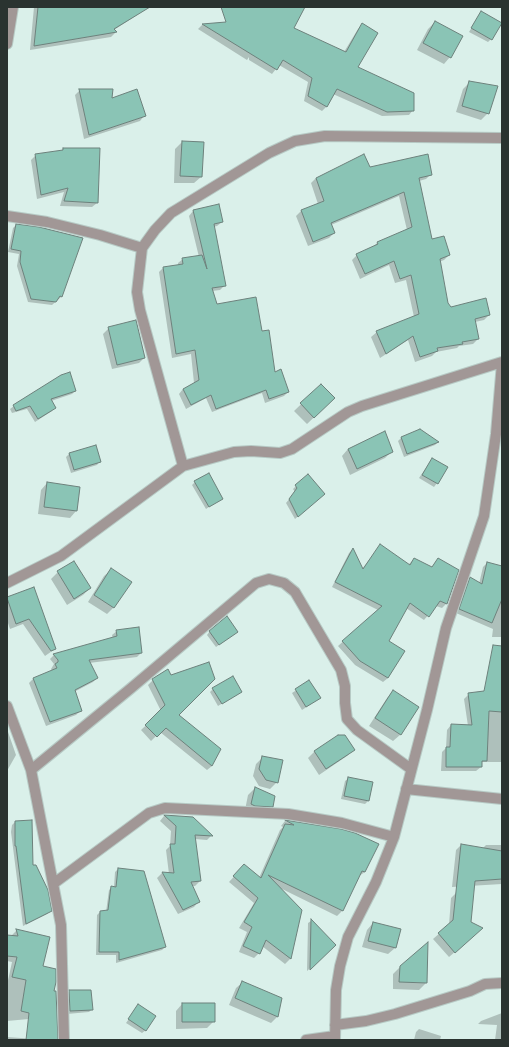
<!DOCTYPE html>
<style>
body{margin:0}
#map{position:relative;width:509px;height:1047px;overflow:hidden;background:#daf0ea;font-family:"IBM Plex Serif",serif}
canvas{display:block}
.frame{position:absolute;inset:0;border:8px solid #2a3330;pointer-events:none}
</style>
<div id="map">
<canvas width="509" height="1047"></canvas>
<div class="frame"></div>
</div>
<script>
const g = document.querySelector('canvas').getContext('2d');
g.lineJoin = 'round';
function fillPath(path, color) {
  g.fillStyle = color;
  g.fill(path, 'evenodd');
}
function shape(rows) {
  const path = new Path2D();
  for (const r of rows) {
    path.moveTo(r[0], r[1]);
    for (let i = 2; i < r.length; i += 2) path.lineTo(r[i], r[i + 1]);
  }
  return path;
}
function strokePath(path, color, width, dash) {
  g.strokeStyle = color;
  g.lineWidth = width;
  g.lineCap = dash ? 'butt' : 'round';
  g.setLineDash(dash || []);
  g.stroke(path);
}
fillPath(shape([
 [34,7,140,7,142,11,137,15,114,30,116,32,111,37,30,50],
 [257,7,302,7,292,29,344,52,358,29,363,25,357,68,413,110,409,115,382,116,333,94,327,106,322,111,304,101,308,82,279,65,272,74,249,60,249,57,247,60,198,29,202,25,241,22],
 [481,12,491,39,488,42,469,32],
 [435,22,450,57,444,64,417,50,428,29],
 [470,82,488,113,481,120,456,112,463,89],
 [80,90,110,99,144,116,140,121,84,139,75,95],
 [182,142,203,143,201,177,194,183,174,183,175,149],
 [63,149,97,203,92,207,60,206,64,192,37,199,31,160,36,155,61,151],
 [370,168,431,174,426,179,419,181,431,241,449,255,444,260,439,262,447,303,451,308,489,315,484,320,475,322,478,339,473,344,459,346,457,348,436,352,432,356,415,362,408,340,380,358,371,337,377,332,414,317,406,280,395,283,389,265,360,279,352,260,357,255,372,248,377,243,407,230,399,196,331,225,334,233,329,238,308,246,296,216,301,211,318,204,311,183,316,178],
 [218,206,222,222,217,226,213,227,225,285,220,290,212,291,216,305,261,332,274,373,288,392,284,396,265,403,262,393,212,412,206,398,186,409,179,394,183,389,194,383,191,354,172,358,159,272,163,268,178,266,178,263,183,259,199,257,189,216,193,211],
 [16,225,82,239,61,297,52,305,28,302,17,266,19,254,8,252,13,228],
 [109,328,144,358,139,363,112,369,103,334],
 [321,385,334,398,307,424,294,411],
 [75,391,72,394,51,401,52,411,35,422,27,409,12,413,10,409,14,406],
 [401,438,438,442,435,445,404,457,398,441],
 [96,446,100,461,97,465,71,473,66,457,69,454],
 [348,449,392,451,385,458,350,475,342,456],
 [432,459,437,483,434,487,419,478],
 [195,482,222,498,206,509,192,485],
 [47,483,79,488,76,511,70,518,38,514,41,490],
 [296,486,320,497,295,519,286,503,295,492,293,489],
 [380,546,408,565,414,559,431,568,438,559,446,604,442,608,436,606,424,620,406,608,388,642,404,651,388,678,383,682,355,665,338,646,378,610,332,587,349,553,353,549,362,569],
 [487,563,502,567,502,637,492,637,493,629,456,613,466,582,470,578,479,584,483,567],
 [111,570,130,583,113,608,107,614,88,602,104,576],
 [58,572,90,588,83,595,67,605,51,579],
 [34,588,55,649,45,656,23,624,10,629,7,620,7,598],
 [117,631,141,653,137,657,89,663,97,678,93,682,74,692,81,710,76,715,46,726,29,683,33,679,52,671,51,669,54,664,50,659,54,655,113,639,112,635],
 [210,631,233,635,216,647,207,635],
 [153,680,212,766,207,770,160,732,151,741,141,730,161,711,148,685],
 [309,682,320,698,302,710,292,693],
 [213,689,241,692,218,706,210,692],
 [393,691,418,707,400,735,393,741,369,726,387,698],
 [469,694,502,698,502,762,481,762,481,767,476,771,441,771,442,752,446,748,447,730,451,725,468,726,464,699],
 [7,729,16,755,7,771],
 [354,749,347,756,319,775,308,758,315,751],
 [263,757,277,782,270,789,259,786,253,776,256,764],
 [349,778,372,782,368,801,365,804,341,799,345,781],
 [255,788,272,806,265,813,245,810,248,795],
 [164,816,192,818,211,836,207,840,195,839,200,881,195,886,192,886,198,902,194,907,178,914,157,878,162,873,169,874,166,850,170,846,171,831,160,821],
 [31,821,32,868,51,910,47,914,23,926,11,832,12,825,15,822],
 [285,821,340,830,377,845,365,872,359,876,342,911,337,916,280,888,300,910,290,959,285,964,262,946,259,953,254,958,239,952,247,932,239,928,254,903,229,882,240,870,259,878,280,830,283,827,281,826],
 [461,845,482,849,486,845,502,845,502,884,452,887,456,850],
 [118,869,165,947,162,950,116,963,116,955,96,955,97,915,100,912,106,912,109,890,112,887,114,887,115,872],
 [456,893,470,922,477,933,449,957,433,939,449,925,451,898],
 [311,921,334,945,307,971,308,923],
 [373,923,395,948,388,954,362,947,367,930],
 [17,930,42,967,51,1017,7,1021,7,985,12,962,7,961,7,936,12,936,12,935],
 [400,967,426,983,419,990,393,989,393,974],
 [243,982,277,1017,271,1023,229,1005,236,988],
 [70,991,92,1009,89,1012,67,1014,66,994],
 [182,1004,214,1021,207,1028,176,1029,176,1011],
 [138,1006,146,1030,142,1033,126,1023],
 [502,1013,502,1040,495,1040,497,1025,478,1024,481,1021],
 [419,1029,441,1036,440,1040,414,1040,416,1032],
 [7,1037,49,1040,7,1040]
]), '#0003');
const building = shape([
 [38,7,150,7,114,29,117,32,34,46,38,7],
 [221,7,305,7,294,28,346,52,362,23,378,33,358,67,414,93,414,111,387,112,337,89,327,107,308,96,312,78,283,60,277,70,202,24,226,22,221,7],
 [481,11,502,23,492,40,471,28,481,11],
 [435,21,463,36,451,58,423,43,435,21],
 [469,81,498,86,489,114,462,106,469,81],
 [79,89,113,89,112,98,137,89,146,116,89,135,79,89],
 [182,141,204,142,202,177,180,176,182,141],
 [63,148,100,148,98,203,64,201,68,188,41,195,35,154,63,150,63,148],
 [364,154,370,167,428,154,432,175,419,178,432,239,444,236,450,255,440,259,448,303,451,307,486,298,490,315,475,319,479,339,462,342,463,344,437,348,438,351,420,357,413,336,386,354,376,331,419,314,411,275,400,279,394,261,365,274,356,254,378,244,377,242,412,227,404,192,331,223,335,233,313,242,301,210,324,201,316,178,364,154],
 [219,204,223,222,214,224,226,286,212,288,217,304,256,297,262,331,269,330,275,372,281,369,289,392,269,399,266,390,216,409,211,395,191,405,183,389,199,380,195,350,176,354,163,267,183,264,182,258,202,255,207,269,193,210,219,204],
 [16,224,39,227,83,238,62,297,60,296,56,302,31,299,20,262,21,251,11,249,16,224],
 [136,320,145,358,117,365,108,327,136,320],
 [70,372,76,391,51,399,56,408,38,419,30,406,16,411,13,405,61,375,70,372],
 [321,384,335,398,314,418,300,403,321,384],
 [420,429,439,442,407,454,401,437,420,429],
 [385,431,393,452,357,469,348,449,385,431],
 [96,445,101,462,74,470,69,453,96,445],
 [432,458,448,467,438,484,422,475,432,458],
 [209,473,223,499,209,507,194,481,209,473],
 [308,474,325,494,298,517,289,499,297,488,295,485,308,474],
 [47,482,80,487,77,511,44,507,47,482],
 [380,544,410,565,414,558,432,567,438,558,459,570,447,604,440,601,429,617,410,603,389,641,405,651,388,678,360,661,342,641,382,606,335,582,353,548,363,569,380,544],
 [74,561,91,588,74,599,57,571,74,561],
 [487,562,502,566,502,599,492,623,459,609,470,577,482,584,487,562],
 [111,568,132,582,114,608,94,595,111,568],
 [34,587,56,649,51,651,29,619,16,624,7,598,7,597,34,587],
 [227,616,238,632,219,645,209,631,227,616],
 [139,627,142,653,89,660,98,678,75,690,82,711,50,722,33,678,57,668,55,664,58,662,58,660,53,654,117,636,116,630,139,627],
 [493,645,502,646,502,712,489,711,487,761,482,761,482,767,446,767,446,747,450,747,451,724,472,725,468,693,484,691,493,645],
 [209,662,215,679,179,715,221,749,212,766,166,728,157,737,145,725,165,705,152,679,168,669,171,675,209,662],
 [233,676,242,692,222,704,212,688,233,676],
 [309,680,321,698,306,707,295,689,309,680],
 [393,690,419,707,401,735,375,718,393,690],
 [338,735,345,735,355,750,326,769,314,751,338,735],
 [262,756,283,760,278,783,266,780,259,769,262,756],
 [348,777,373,782,369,801,344,796,348,777],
 [255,787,275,796,273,807,255,806,251,804,255,787],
 [164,815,193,817,213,836,195,835,201,881,191,882,200,902,183,910,162,872,174,873,170,844,175,844,176,826,164,815],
 [32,820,33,865,36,865,48,890,52,911,26,924,16,846,15,846,15,821,32,820],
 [285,820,341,829,355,833,379,844,365,872,362,871,343,911,268,875,302,910,291,959,266,940,260,954,243,946,252,927,244,922,258,898,233,876,244,864,261,878,285,824,294,825,285,820],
 [461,844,502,851,502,879,475,881,471,922,483,928,455,953,438,933,453,920,461,844],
 [118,868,144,871,166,947,119,960,119,952,99,952,100,911,108,910,111,886,116,887,118,868],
 [311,919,336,945,310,970,311,919],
 [373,922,401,929,396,948,368,941,373,922],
 [16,929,50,937,43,966,56,969,56,982,54,991,56,991,58,1040,26,1040,29,1013,21,1011,26,980,12,977,17,957,7,956,7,935,18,936,16,929],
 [428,942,427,983,399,982,400,966,428,942],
 [242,981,282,998,278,1017,235,998,242,981],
 [69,990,91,990,93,1010,70,1011,69,990],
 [182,1003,215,1003,215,1022,182,1022,182,1003],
 [138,1004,156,1016,146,1031,128,1019,138,1004]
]);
fillPath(building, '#8ac4b5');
strokePath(building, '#6d817c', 1);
const minor = shape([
 [7,44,13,7],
 [7,216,47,222,100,235,142,248],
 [183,466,140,310,137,292,142,248,155,230,171,213,269,153,295,141,325,136,502,138],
 [7,583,61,556,183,466,234,452,251,451,280,453,292,449,348,412,362,406,502,362],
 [7,706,31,770,61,925,64,1040],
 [31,770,130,689,256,583,269,579,284,583,295,592,341,670,345,686,345,703,347,719,357,730,411,769],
 [406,789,502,799],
 [53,884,149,813,165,808,288,814,342,823,394,837],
 [335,1025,366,1021,395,1014,470,991,485,984,502,983],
 [306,1040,335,1036],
 [335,1040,336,990,340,966,348,937,376,882,394,837,427,710,446,628,484,516,496,434,502,363]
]);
strokePath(minor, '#b7cac5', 12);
strokePath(minor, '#a19796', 10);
</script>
